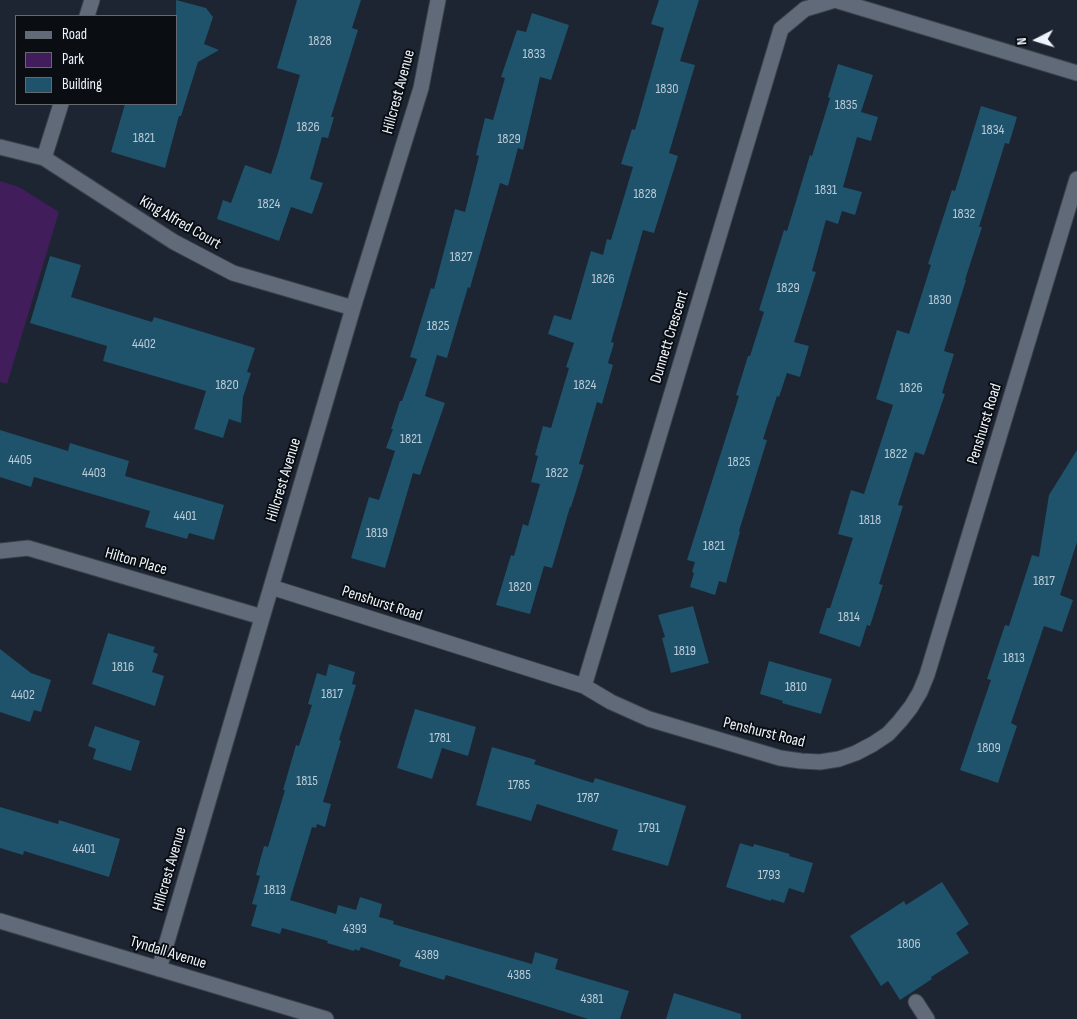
<!DOCTYPE html>
<style>
body{margin:0}
#map{position:relative;width:1077px;height:1019px;overflow:hidden;background:#1c2531;font-family:"Sofia Sans Condensed",sans-serif}
canvas{display:block}
.legend{position:absolute;left:15px;top:15px;width:162px;height:90px;box-sizing:border-box;background:#0a0e13;border:1px solid #656a71;margin:0;padding:6px 9px;list-style:none;font-size:15px;color:#eef4fd}
.legend li{display:flex;align-items:center;gap:10px;height:25px}
.legend b{width:25px;border:1px solid #656a71}
.north{position:absolute;left:1012px;top:15px;width:50px;height:50px;-webkit-text-stroke:4px #0a0e13;paint-order:stroke;rotate:265deg;font-size:14px;font-weight:700;line-height:20px;text-align:center;color:#eef4fd}
.north::after{content:'';display:block;margin:auto;width:18px;height:22px;background:#eef4fd;clip-path:polygon(50% 0,100% 100%,50% 72%,0 100%)}
</style>
<div id="map">
<canvas width="1077" height="1019"></canvas>
<ul class="legend">
<li><b style="height:6px;background:#606a78"></b>Road</li>
<li><b style="height:14px;background:#421d5c"></b>Park</li>
<li><b style="height:14px;background:#1f526b"></b>Building</li>
</ul>
<div class="north">N</div>
</div>
<script>
const g = document.querySelector('canvas').getContext('2d');
g.lineJoin = 'round';
function fillPath(path, color) {
  g.fillStyle = color;
  g.fill(path, 'evenodd');
}
function shape(rows) {
  const path = new Path2D();
  for (const r of rows) {
    path.moveTo(r[0], r[1]);
    for (let i = 2; i < r.length; i += 2) path.lineTo(r[i], r[i + 1]);
  }
  return path;
}
function strokePath(path, color, width, dash) {
  g.strokeStyle = color;
  g.lineWidth = width;
  g.lineCap = dash ? 'butt' : 'round';
  g.setLineDash(dash || []);
  g.stroke(path);
}
function label(font, color, halo, rows, align = 'center') {
  g.font = font + ' "Sofia Sans Condensed",sans-serif';
  g.lineWidth = 4;
  g.setLineDash([]);
  g.textBaseline = 'middle';
  g.strokeStyle = halo;
  g.fillStyle = color;
  for (const [text, x, y, turn = 0] of rows) {
    g.save();
    g.translate(x, y);
    g.rotate((+turn || 0) * Math.PI / 180);
    g.textAlign = isNaN(turn) ? turn : align;
    if (halo) g.strokeText(text, 0, 0);
    g.fillText(text, 0, 0);
    g.restore();
  }
}
fillPath(shape([
 [0,181,19,187,59,212,7,384,0,382]
]), '#421d5c');
fillPath(shape([
 [176,0,206,8,213,17,204,44,219,50,198,62,181,116,179,116,165,168,111,152,125,104,176,104],
 [297,0,361,0,352,28,358,30,331,117,334,117,328,138,322,137,310,179,323,183,312,214,291,207,279,241,217,219,223,200,231,203,245,165,271,174,278,153,300,75,277,68],
 [659,0,699,0,680,61,695,65,669,153,678,156,654,233,643,230,611,342,614,343,608,363,613,365,602,404,597,402,579,464,584,465,571,507,570,507,552,568,544,566,530,614,496,605,511,555,514,556,523,524,528,526,540,484,531,482,538,456,535,455,543,426,551,428,569,368,566,367,574,343,548,334,554,315,571,320,591,251,603,255,607,239,611,240,633,167,621,164,632,129,635,130,664,28,651,24],
 [532,13,569,25,551,80,540,77,523,150,518,148,508,186,500,183,470,288,468,287,447,358,437,355,425,396,445,403,420,475,413,473,385,568,351,558,369,497,379,500,395,451,386,448,393,429,391,429,400,401,402,401,417,359,410,357,431,288,434,289,455,209,465,212,479,156,476,155,485,118,493,120,505,78,501,77,517,30,526,32],
 [838,64,873,75,861,112,878,117,871,141,857,137,843,187,862,192,855,215,842,211,838,224,826,220,812,271,816,272,794,342,809,346,800,377,787,373,779,397,777,396,763,439,767,440,739,531,740,532,726,583,719,581,715,595,690,587,694,573,692,572,695,562,687,560,739,396,736,395,748,356,750,356,764,312,759,310,784,230,787,231,810,155,812,156,830,98,828,97],
 [981,106,1017,117,1009,144,1005,143,979,227,982,227,965,280,966,280,944,351,954,354,942,393,945,394,924,455,915,452,898,505,903,506,879,584,883,585,870,626,867,625,860,647,819,633,827,608,830,608,853,538,838,534,851,490,864,494,893,405,876,399,897,330,909,334,931,265,928,264,952,190,955,191],
 [50,256,81,265,71,297,152,322,154,317,255,348,247,372,251,373,243,397,241,423,229,419,223,438,194,429,206,391,103,361,107,346,30,323],
 [0,430,68,451,70,443,129,461,125,476,224,505,214,540,189,533,187,539,145,527,150,511,34,477,31,487,0,477],
 [1077,450,1077,542,1060,595,1073,600,1062,632,1044,626,1011,723,1017,726,998,783,960,770,991,680,987,679,1005,625,1009,626,1032,555,1039,557,1049,495],
 [693,606,709,663,671,673,662,638,665,637,658,615],
 [108,633,155,647,153,652,158,654,152,672,164,676,155,706,92,684],
 [0,649,31,673,51,680,41,712,34,710,30,722,0,712],
 [769,661,832,679,821,714,782,703,783,701,760,694],
 [329,664,355,672,352,684,356,685,339,740,341,741,323,802,331,804,325,827,317,824,316,828,312,827,290,900,336,914,338,905,356,910,360,897,382,904,379,917,394,921,393,924,532,964,535,952,558,959,555,969,629,991,620,1019,588,1019,446,975,444,980,399,966,401,960,361,947,359,951,355,949,354,951,327,943,328,941,282,928,280,934,251,926,257,905,252,904,260,876,256,875,264,846,268,847,285,790,283,790,296,745,299,746,312,705,308,704,317,673,326,676],
 [415,709,476,727,468,756,442,748,432,779,397,768],
 [95,726,140,741,131,771,93,759,96,749,88,746],
 [492,747,536,760,534,764,593,783,595,778,686,806,668,866,612,850,618,830,537,804,531,821,476,805],
 [0,807,58,824,59,820,120,839,109,877,24,851,23,855,0,848],
 [740,843,753,847,754,844,790,854,789,856,813,863,804,893,789,888,784,903,771,899,771,901,726,887],
 [942,882,969,924,956,933,969,953,931,977,932,979,900,1000,888,981,881,986,850,936,904,901,906,905],
 [674,993,741,1014,741,1019,666,1019]
]), '#1f526b');
const minor = shape([
 [87,16,92,0],
 [0,147,44,158,174,242,233,273,353,308],
 [44,158,61,104],
 [0,551,28,548,262,617],
 [271,587,584,686,611,702,649,719,780,758,801,761,820,762,839,759,856,753,873,744,888,734,900,721,911,707,920,692,927,675,1077,179],
 [584,686,781,29,805,9,835,0,1077,73],
 [0,921,326,1019],
 [159,969,353,308,421,88,438,0],
 [916,1002,927,1019]
]);
strokePath(minor, '#39414b', 17);
strokePath(minor, '#606a78', 15);
label('14px', '#baccd8', null, [
 ["1828",320,41],
 ["1833",534,54],
 ["1830",667,89],
 ["1835",846,105],
 ["1826",308,127],
 ["1834",993,130],
 ["1821",144,138],
 ["1829",509,139],
 ["1831",826,190],
 ["1828",645,194],
 ["1824",269,204],
 ["1832",964,214],
 ["1827",461,257],
 ["1826",603,279],
 ["1829",788,288],
 ["1830",940,300],
 ["1825",438,326],
 ["4402",144,344],
 ["1820",227,385],
 ["1824",585,385],
 ["1826",911,388],
 ["1821",411,439],
 ["1822",896,454],
 ["4405",20,460],
 ["1825",739,462],
 ["4403",94,473],
 ["1822",557,473],
 ["4401",185,516],
 ["1818",870,520],
 ["1819",377,533],
 ["1821",714,546],
 ["1817",1044,581],
 ["1820",520,587],
 ["1814",849,617],
 ["1819",685,651],
 ["1813",1014,658],
 ["1816",123,667],
 ["1810",796,687],
 ["1817",332,694],
 ["4402",23,695],
 ["1781",440,738],
 ["1809",989,748],
 ["1815",307,781],
 ["1785",519,785],
 ["1787",588,798],
 ["1791",649,828],
 ["4401",84,849],
 ["1793",769,875],
 ["1813",275,890],
 ["4393",355,929],
 ["1806",909,944],
 ["4389",427,955],
 ["4385",519,975],
 ["4381",592,999]
]);
label('16px', '#eef4fd', '#0a0e13', [
 ["Hillcrest Avenue",399,92,-75],
 ["King Alfred Court",180,223,30],
 ["Dunnett Crescent",670,337,-73],
 ["Penshurst Road",985,424,-73],
 ["Hillcrest Avenue",284,480,-73],
 ["Hilton Place",136,562,16],
 ["Penshurst Road",382,604,18],
 ["Penshurst Road",764,733,14],
 ["Hillcrest Avenue",170,869,-74],
 ["Tyndall Avenue",168,953,17]
]);
</script>
